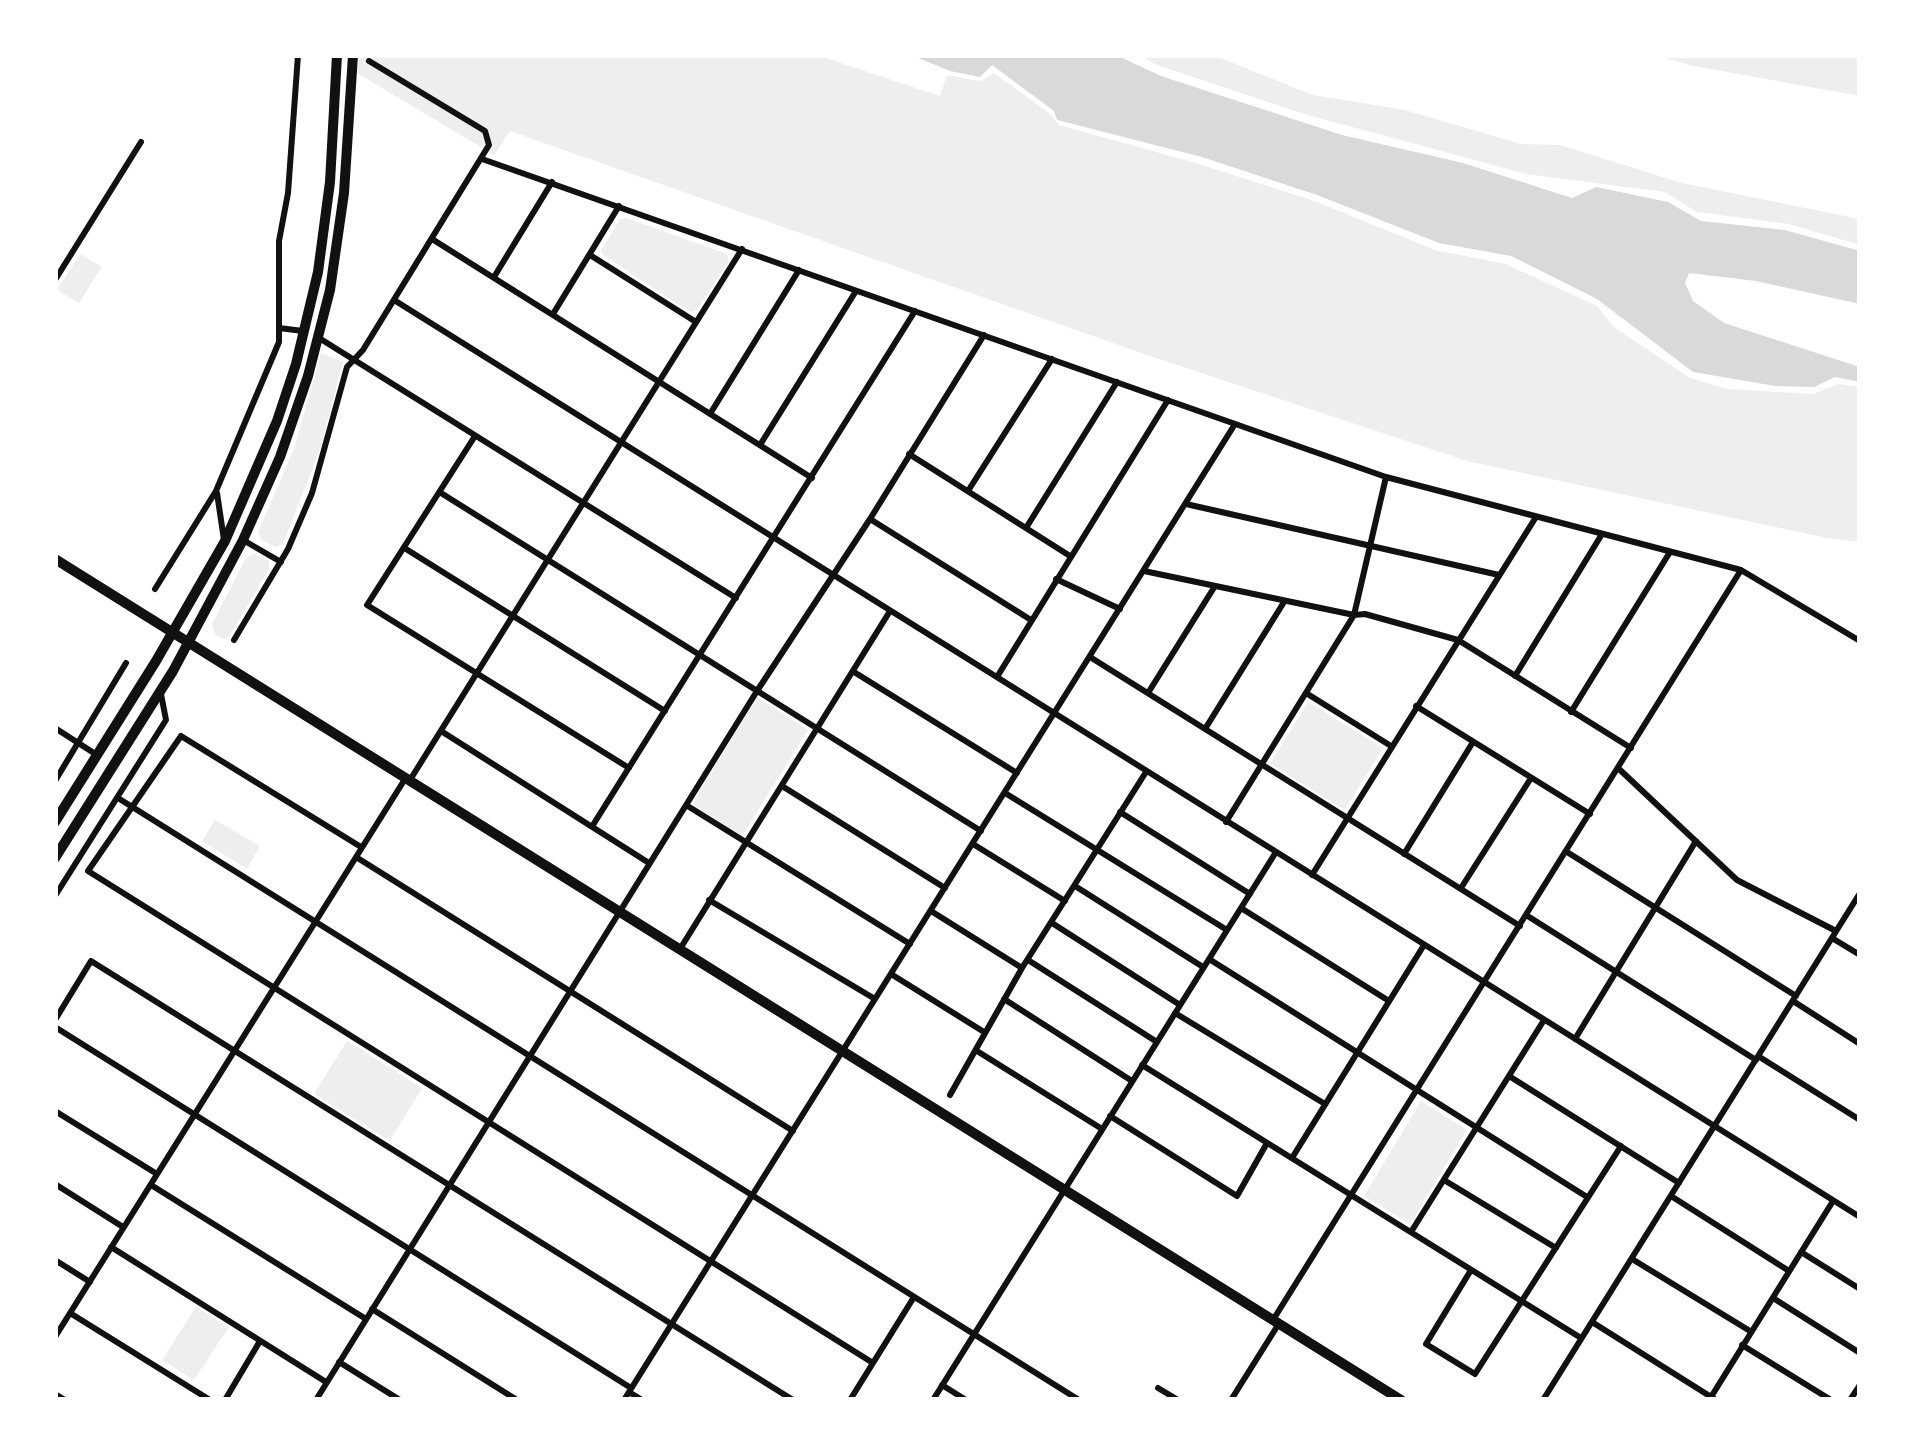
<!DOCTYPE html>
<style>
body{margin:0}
#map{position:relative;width:1915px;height:1455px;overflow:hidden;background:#fff;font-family:Rubik,sans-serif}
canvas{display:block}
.frame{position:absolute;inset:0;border:58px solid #fff;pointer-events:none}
</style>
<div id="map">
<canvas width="1915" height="1455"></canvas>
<div class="frame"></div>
</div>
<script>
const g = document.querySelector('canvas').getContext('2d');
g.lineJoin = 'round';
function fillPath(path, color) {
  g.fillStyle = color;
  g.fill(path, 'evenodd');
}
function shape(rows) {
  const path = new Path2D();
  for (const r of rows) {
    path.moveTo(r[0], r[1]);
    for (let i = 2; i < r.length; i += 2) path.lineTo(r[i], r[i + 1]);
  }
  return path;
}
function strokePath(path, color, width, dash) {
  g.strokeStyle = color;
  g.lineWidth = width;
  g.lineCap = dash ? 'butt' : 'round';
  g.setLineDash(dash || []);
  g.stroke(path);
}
fillPath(shape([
 [360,55,817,55,940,96,947,75,980,81,994,73,1049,113,1059,125,1196,163,1317,202,1435,250,1506,264,1597,306,1615,328,1690,378,1728,389,1813,394,1839,384,1860,387,1860,542,1827,538,1467,461,1147,355,510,131,494,155,357,73],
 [1138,55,1213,55,1313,95,1405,110,1521,144,1560,145,1682,183,1860,219,1860,245,1789,224,1697,212,1665,192,1526,174,1304,114,1157,65],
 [1657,55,1860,55,1860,96,1689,65],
 [627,218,727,254,729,261,697,310,690,312,603,255,601,250,620,219],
 [80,254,102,267,79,303,57,290],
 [321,353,343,362,321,447,283,544,275,547,261,539,258,532,294,449],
 [254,554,269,561,269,569,229,637,223,639,215,635,212,624,246,558],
 [757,697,808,730,742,836,692,804],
 [1308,702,1383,748,1345,810,1270,764],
 [215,820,260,846,247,869,202,841],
 [347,1041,422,1088,390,1141,314,1094],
 [1421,1101,1467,1130,1410,1224,1364,1196],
 [196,1307,229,1327,194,1380,162,1360]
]), '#eee');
fillPath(shape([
 [911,55,1116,55,1161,76,1342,135,1463,163,1572,198,1596,187,1668,202,1701,221,1785,230,1860,251,1860,304,1756,281,1689,273,1685,283,1693,301,1724,323,1860,367,1860,382,1835,377,1814,387,1775,386,1693,372,1597,299,1511,256,1439,243,1317,195,1202,157,1057,120,1054,111,992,65,980,77,950,71]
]), '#d9d9d9');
strokePath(shape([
 [482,159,1386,477,1741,570,1860,641],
 [432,239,812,478],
 [590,255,696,322],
 [494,277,552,182],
 [55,280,141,142],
 [394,300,1860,1217],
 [553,314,619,206],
 [279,328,303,331],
 [319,338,736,598],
 [710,414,799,270],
 [475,436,367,605,629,768],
 [760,445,856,291],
 [909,454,1070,556],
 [968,491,1052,359],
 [217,493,224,540],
 [441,493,981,831],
 [1186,504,1499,575],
 [870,519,1031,620],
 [1026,528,1117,382],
 [243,540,281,562],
 [406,549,665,711],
 [1144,571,1354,615,1365,614,1458,640,1631,748],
 [1056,579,1120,609],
 [155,589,216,491,279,342,279,241,288,193,298,55],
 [234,640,288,549,312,493,347,367,363,350,489,145,485,131,369,61],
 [1090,657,1520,926],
 [854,672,1017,773],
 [1515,676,1602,534],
 [997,677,1168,400],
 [1148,693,1215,586],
 [1306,693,1391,746],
 [1416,706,1590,814],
 [1571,712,1670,552],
 [55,728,97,755],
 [1205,729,1284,602],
 [441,731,649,863],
 [1618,768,1737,880,1836,931],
 [410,780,742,249],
 [55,781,126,663],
 [782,786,945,888],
 [1005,793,1227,930],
 [118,798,1079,1400],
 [686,805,910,944],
 [1120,812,1250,894],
 [1226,822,1354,615,1386,477],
 [593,825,915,311],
 [973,844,1065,901],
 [361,847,181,736,88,871,873,1363],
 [1567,852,1796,996],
 [1404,854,1473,742],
 [356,857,793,1131],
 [1312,875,1536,517],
 [1075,886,1203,967],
 [1461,888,1531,778],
 [55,896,166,720,161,694],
 [709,900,875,999],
 [1241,908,1389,1001],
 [931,911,1022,968],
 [1526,915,1756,1060],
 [1052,923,1180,1005],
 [1832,938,1860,955],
 [680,949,890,611],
 [1209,959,1587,1197],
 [1028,960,1157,1042],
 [891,974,984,1032],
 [1004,999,1132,1081],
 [1793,1001,1860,1044],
 [1175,1013,1325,1104],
 [55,1020,91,961,793,1400],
 [55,1027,631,1388],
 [1575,1039,1696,841],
 [977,1051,1102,1129],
 [1758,1056,1860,1120],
 [1142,1065,1581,1338],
 [1509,1076,1679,1183],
 [950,1095,1022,968,1146,772],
 [55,1111,157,1174],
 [1110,1116,1237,1196,1267,1143],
 [1292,1158,1424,945],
 [1444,1180,1556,1248],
 [55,1184,123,1227],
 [151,1185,366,1319],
 [1671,1196,1789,1271],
 [1411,1232,1544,1020],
 [111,1247,326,1382],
 [1801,1252,1860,1289],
 [1632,1259,1750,1331],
 [55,1260,90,1282],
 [1471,1270,1426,1344,1475,1374,1621,1146],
 [1773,1298,1860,1353],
 [372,1309,517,1400],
 [70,1313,210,1400],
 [1273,1320,1741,570],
 [1592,1322,1716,1400],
 [55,1337,405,779],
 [1742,1345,1831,1400],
 [339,1362,400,1400],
 [942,1385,966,1400],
 [1158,1388,1178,1400],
 [629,1392,642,1400],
 [55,1394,65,1400],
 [1711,1397,1833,1201],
 [225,1400,260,1341],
 [316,1400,757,691,870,519,984,335],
 [624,1400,1235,424],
 [850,1400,914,1297],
 [933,1400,1276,852],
 [1231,1400,1278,1325],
 [1543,1400,1860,893],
 [1850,1400,1860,1385]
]), '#111', 6);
strokePath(shape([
 [55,559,1401,1400],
 [55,822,156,661,225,541,277,421,296,364,318,272,330,182,337,55],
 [55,858,173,671,243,540,280,457,308,376,330,290,344,193,353,55]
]), '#111', 10);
</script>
